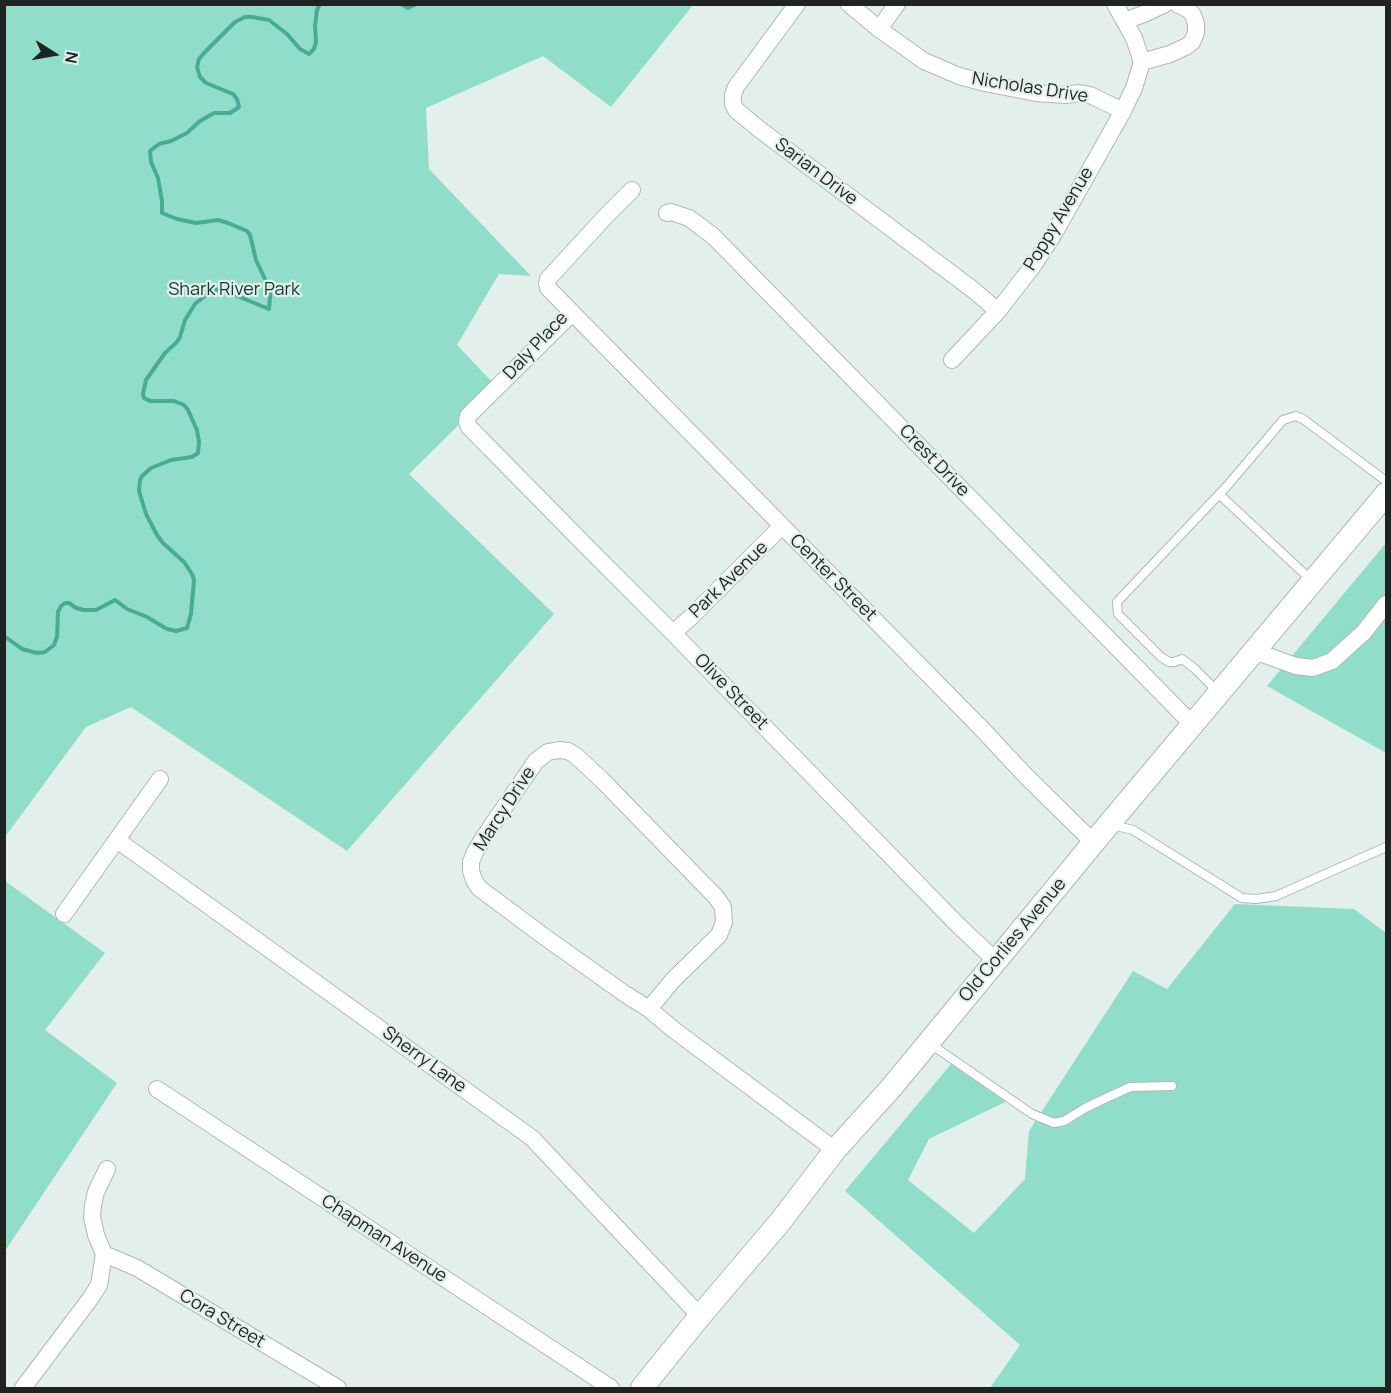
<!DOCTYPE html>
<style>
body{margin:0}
#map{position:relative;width:1391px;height:1393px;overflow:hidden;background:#e3efeb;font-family:Manrope,sans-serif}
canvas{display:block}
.frame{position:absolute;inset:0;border:6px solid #1f2422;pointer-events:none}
.north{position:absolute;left:24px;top:24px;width:60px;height:60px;-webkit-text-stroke:4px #e3efeb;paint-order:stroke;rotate:101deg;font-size:16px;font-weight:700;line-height:24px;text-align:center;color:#1f2422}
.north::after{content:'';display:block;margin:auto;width:21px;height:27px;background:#1f2422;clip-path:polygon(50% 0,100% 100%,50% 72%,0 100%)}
</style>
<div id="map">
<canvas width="1391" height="1393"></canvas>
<div class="frame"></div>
<div class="north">N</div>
</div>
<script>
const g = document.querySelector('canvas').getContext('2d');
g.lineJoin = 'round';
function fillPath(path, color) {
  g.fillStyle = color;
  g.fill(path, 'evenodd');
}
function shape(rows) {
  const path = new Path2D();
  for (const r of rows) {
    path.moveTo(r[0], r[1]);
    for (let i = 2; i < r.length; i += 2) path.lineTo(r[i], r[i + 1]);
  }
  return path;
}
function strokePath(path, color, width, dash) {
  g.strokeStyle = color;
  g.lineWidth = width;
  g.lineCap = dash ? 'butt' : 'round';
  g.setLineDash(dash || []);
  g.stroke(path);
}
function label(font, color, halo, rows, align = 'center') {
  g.font = font + ' Manrope,sans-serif';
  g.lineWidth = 4.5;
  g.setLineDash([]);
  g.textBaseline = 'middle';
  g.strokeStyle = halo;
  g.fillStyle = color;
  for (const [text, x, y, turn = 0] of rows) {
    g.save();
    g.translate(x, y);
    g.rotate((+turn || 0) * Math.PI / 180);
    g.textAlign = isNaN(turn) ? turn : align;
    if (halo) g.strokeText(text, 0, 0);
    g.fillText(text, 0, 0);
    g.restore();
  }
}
fillPath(shape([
 [5,5,693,5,611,107,543,56,426,108,429,169,531,276,499,274,457,345,497,387,409,474,554,614,347,851,131,707,86,727,5,837],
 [1386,543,1386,753,1267,686],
 [5,881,105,953,45,1030,117,1083,5,1251],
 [1235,904,1354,909,1386,933,1386,1388,990,1388,1020,1345,845,1191,952,1063,1007,1101,929,1139,908,1180,974,1233,1025,1179,1029,1131,1133,971,1167,989]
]), '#90deca');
strokePath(shape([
 [401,4,408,8,416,4],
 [4,636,22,649,37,653,45,652,54,645,57,637,58,612,61,606,65,603,69,603,76,608,84,610,96,610,115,600,127,609,147,617,167,629,176,631,187,628,191,614,194,580,192,574,184,562,163,543,157,535,146,514,139,491,140,480,142,476,151,468,171,460,192,457,198,453,199,442,197,430,188,410,184,405,174,401,150,401,144,398,143,394,146,380,165,353,176,343,180,337,185,320,195,304,211,291,220,289,269,309,270,297,270,290,256,260,250,235,247,231,228,223,218,220,196,223,177,219,162,213,162,201,158,178,151,162,150,151,159,144,171,141,187,133,200,121,214,113,230,113,239,107,237,99,233,94,206,83,200,77,197,67,199,59,204,53,235,22,245,17,252,17,269,20,287,34,300,49,309,54,314,49,316,42,315,26,317,10,320,4]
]), '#47ac96', 4);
const lane = shape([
 [1219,494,1311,580],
 [1219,693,1194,668,1182,659,1174,662,1169,662,1161,657,1118,614,1117,602,1227,486,1283,420,1296,416,1303,419,1386,481],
 [1112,825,1133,830,1242,898,1256,899,1276,896,1386,847],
 [929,1043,1032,1114,1054,1123,1064,1121,1087,1107,1130,1087,1172,1086]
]);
const street = shape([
 [797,4,736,87,733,95,733,104,736,110,759,129,972,289,998,311],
 [849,4,879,29,924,61,959,76,985,83,1036,93,1066,95,1079,93,1090,95,1123,111],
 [1125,21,1146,13,1165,4],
 [879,29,897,4],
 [1142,62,1170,54,1187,46,1192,42,1196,33,1196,24,1193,15,1189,10,1177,4],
 [632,190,605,217,548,279,547,283,548,288,981,728,1025,775,1094,843],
 [667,213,671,212,689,218,713,236,1192,724],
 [572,313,468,416,467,422,469,427,591,551,673,633,957,924,996,961],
 [952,360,998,311,1035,263,1055,232,1123,111,1134,88,1142,62,1134,38,1115,4],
 [673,633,691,617,782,526],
 [1254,651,1296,666,1313,668,1332,661,1364,632,1386,604],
 [559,750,568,751,575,755,601,779,716,897,723,907,724,922,719,935,673,980,649,1009,625,994,542,935,479,888,474,880,471,871,471,862,475,852,484,837,536,761,548,752,559,750],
 [117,840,532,1138,700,1316],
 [64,914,160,779],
 [649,1009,674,1030,835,1150],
 [157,1089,611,1388],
 [104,1254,137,1268,338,1388],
 [23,1388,90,1299,99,1285,104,1254,96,1235,92,1217,93,1205,96,1192,107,1169]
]);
const secondary = shape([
 [642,1388,700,1316,780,1222,835,1150,891,1088,1109,824,1386,494]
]);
strokePath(lane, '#aeb9b6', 10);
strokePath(street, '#aeb9b6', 18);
strokePath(secondary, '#aeb9b6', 24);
strokePath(lane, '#fff', 8);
strokePath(street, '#fff', 16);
strokePath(secondary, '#fff', 22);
label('18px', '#1f2422', '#e3efeb', [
 ["Nicholas Drive",1030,88,9],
 ["Sarian Drive",816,172,37],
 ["Poppy Avenue",1059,219,-59],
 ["Daly Place",536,346,-47],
 ["Crest Drive",934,461,46],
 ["Center Street",833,578,45],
 ["Park Avenue",729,580,-44],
 ["Olive Street",731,692,46],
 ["Marcy Drive",505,809,-57],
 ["Old Corlies Avenue",1013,940,-50],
 ["Sherry Lane",424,1060,36],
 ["Chapman Avenue",384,1239,33],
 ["Cora Street",222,1319,31]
]);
label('18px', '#0c3b32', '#e3efeb', [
 ["Shark River Park",234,290]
]);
</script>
